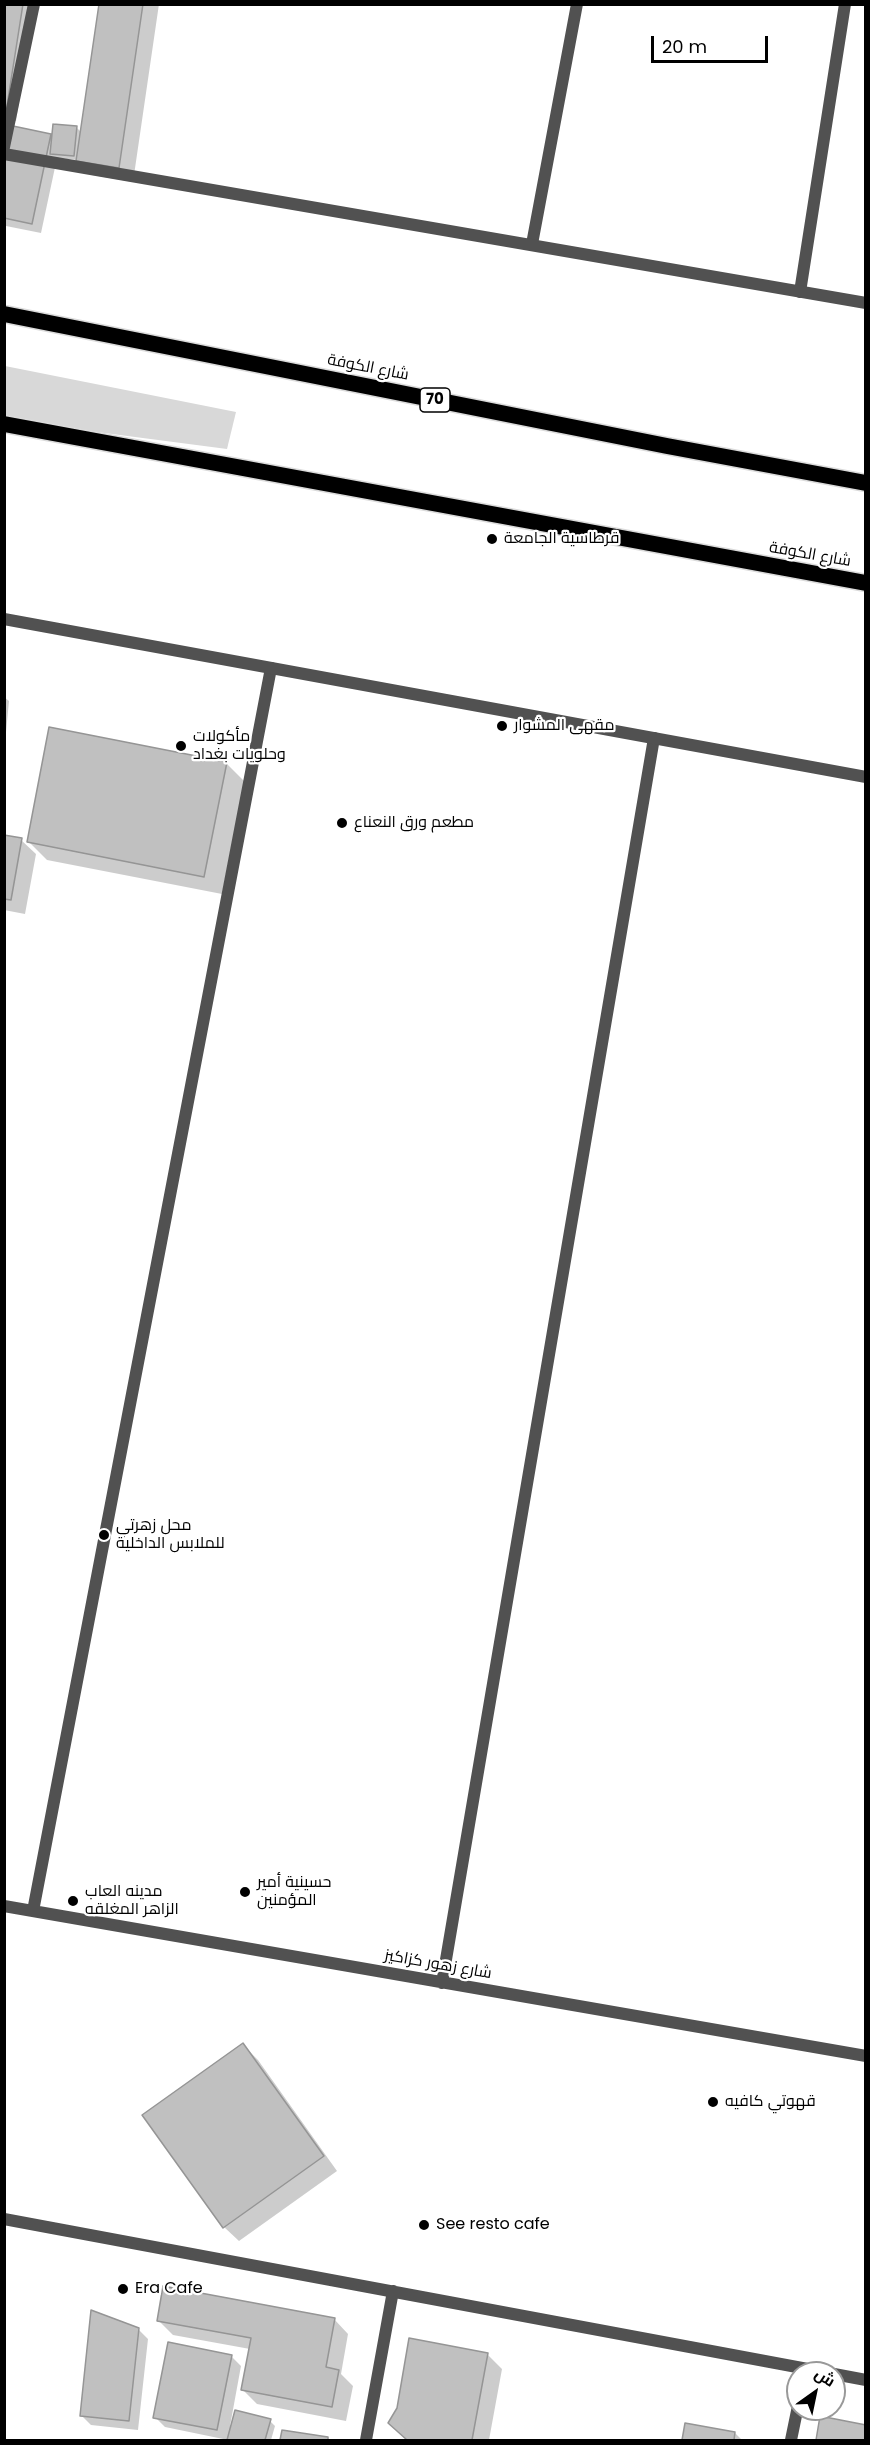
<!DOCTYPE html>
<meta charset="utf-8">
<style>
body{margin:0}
#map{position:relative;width:870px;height:2445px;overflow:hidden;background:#fff;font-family:Poppins,Cairo,sans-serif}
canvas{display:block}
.frame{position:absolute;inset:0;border:6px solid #000;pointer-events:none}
.north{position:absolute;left:786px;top:2361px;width:60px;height:60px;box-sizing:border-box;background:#fff;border:2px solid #999;border-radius:50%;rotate:33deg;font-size:16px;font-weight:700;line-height:24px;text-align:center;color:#000}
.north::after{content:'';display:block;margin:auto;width:21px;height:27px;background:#000;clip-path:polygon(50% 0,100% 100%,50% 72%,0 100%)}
.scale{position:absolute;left:651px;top:36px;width:117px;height:27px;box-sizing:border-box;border:3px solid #000;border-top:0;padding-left:8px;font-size:18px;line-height:21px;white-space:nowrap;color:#000;-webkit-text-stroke:4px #fff;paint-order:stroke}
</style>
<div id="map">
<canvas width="870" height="2445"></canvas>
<div class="frame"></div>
<div class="north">ش</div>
<div class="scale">20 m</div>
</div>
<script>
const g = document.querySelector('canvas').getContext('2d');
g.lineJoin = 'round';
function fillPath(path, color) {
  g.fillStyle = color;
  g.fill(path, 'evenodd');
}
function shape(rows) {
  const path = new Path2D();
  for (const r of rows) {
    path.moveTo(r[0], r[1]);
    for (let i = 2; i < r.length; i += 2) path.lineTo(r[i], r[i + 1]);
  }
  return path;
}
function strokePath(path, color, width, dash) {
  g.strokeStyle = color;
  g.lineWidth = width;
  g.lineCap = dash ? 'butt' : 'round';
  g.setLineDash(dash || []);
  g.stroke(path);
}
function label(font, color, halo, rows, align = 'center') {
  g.font = font + ' Poppins,Cairo,sans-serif';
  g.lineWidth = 4.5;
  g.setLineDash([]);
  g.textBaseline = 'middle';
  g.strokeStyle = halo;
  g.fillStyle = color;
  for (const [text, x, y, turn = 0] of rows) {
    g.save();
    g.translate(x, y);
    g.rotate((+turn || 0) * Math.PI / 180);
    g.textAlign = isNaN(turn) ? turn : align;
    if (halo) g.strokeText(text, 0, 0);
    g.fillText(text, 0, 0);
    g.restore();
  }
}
fillPath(shape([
 [5,366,236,412,227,449,5,420]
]), '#d8d8d8');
fillPath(shape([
 [4,4,35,4,16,121,4,120],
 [101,4,159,4,133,182,92,175,77,160,57,158,41,233,6,226,4,173,50,135,53,138,76,127,82,133],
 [4,697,9,701,4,753],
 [226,763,244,781,222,894,47,860,29,842],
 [4,836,21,840,36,854,25,914,4,910],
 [243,2045,258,2060,337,2171,239,2241,224,2227],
 [334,2319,348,2334,341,2374,353,2386,346,2421,257,2404,242,2389,250,2349,173,2335,158,2320],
 [138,2329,148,2339,138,2430,91,2425,81,2415],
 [487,2354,502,2369,489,2440,408,2440,390,2423],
 [231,2356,241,2366,230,2426,270,2421,275,2426,271,2440,228,2440,165,2427,155,2417],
 [821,2418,866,2427,866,2440,817,2440],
 [686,2424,735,2433,742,2440,683,2440],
 [283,2432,327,2439,329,2440,282,2440]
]), '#0003');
const building = shape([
 [4,4,23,4,6,112,4,112,4,4],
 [99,4,143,4,119,168,76,161,99,4],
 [53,124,77,126,74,156,50,154,53,124],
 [13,126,51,134,32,224,4,218,4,165,13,126],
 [49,727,227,762,204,877,27,842,49,727],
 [4,835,22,838,11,900,4,899,4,835],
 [243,2043,324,2156,223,2228,142,2115,243,2043],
 [163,2286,335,2318,326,2367,339,2370,332,2407,241,2390,251,2338,157,2321,163,2286],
 [91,2310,139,2328,129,2421,80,2416,91,2310],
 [409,2338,488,2353,472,2440,407,2440,388,2423,397,2408,409,2338],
 [168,2342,232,2355,217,2430,153,2418,168,2342],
 [235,2410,271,2419,265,2440,227,2440,235,2410],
 [820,2416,866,2425,866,2440,816,2440,820,2416],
 [685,2423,735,2432,734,2440,682,2440,685,2423],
 [282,2430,328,2437,328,2440,280,2440,282,2430]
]);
fillPath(building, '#c0c0c0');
strokePath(building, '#959595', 1.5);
const trunk = shape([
 [4,314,667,446,866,483],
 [4,424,866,583]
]);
strokePath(trunk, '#dbdbdb', 19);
strokePath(shape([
 [4,147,34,4],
 [532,244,577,4],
 [800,292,845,4]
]), '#515151', 12);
strokePath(shape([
 [4,154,866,303],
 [4,1906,866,2056],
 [33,1911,271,668],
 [442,1983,654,738],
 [4,2219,829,2373],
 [834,2374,866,2380],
 [366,2440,393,2291],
 [791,2440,798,2406]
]), '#515151', 12);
strokePath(shape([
 [4,619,866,777]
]), '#515151', 12);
strokePath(trunk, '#000', 16);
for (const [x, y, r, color] of [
 [492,539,6,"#000"],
 [502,726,6,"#000"],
 [181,746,6,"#000"],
 [342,823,6,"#000"],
 [104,1535,6,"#000"],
 [245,1892,6,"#000"],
 [73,1901,6,"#000"],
 [713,2102,6,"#000"],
 [424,2225,6,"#000"],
 [123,2289,6,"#000"]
]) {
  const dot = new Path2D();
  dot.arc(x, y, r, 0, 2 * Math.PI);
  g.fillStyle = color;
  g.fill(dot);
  strokePath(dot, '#fff', 2);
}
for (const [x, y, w] of [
 [435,400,30]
]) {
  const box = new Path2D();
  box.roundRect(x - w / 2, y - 12, w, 24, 4.5);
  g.fillStyle = '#fff';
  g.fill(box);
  strokePath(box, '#000', 1.5);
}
label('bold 15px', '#000', null, [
 ["70",435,400]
]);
label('16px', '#000', '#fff', [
 ["شارع الكوفة",368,368,11],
 ["شارع الكوفة",810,555,10],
 ["شارع زهور كزاكيز",438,1965,10]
]);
label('16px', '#000', '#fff', [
 ["قرطاسية الجامعة",504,539],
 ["مقهى المشوار",514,726],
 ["مأكولات",193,737],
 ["وحلويات بغداد",193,755],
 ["مطعم ورق النعناع",354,823],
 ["محل زهرتي",116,1526],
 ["للملابس الداخلية",116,1544],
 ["حسينية أمير",257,1883],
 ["المؤمنين",257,1901],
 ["مدينه العاب",85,1892],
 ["الزاهر المغلقه",85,1910],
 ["قهوتي كافيه",725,2102],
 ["See resto cafe",436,2225],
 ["Era Cafe",135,2289]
], 'left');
</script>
